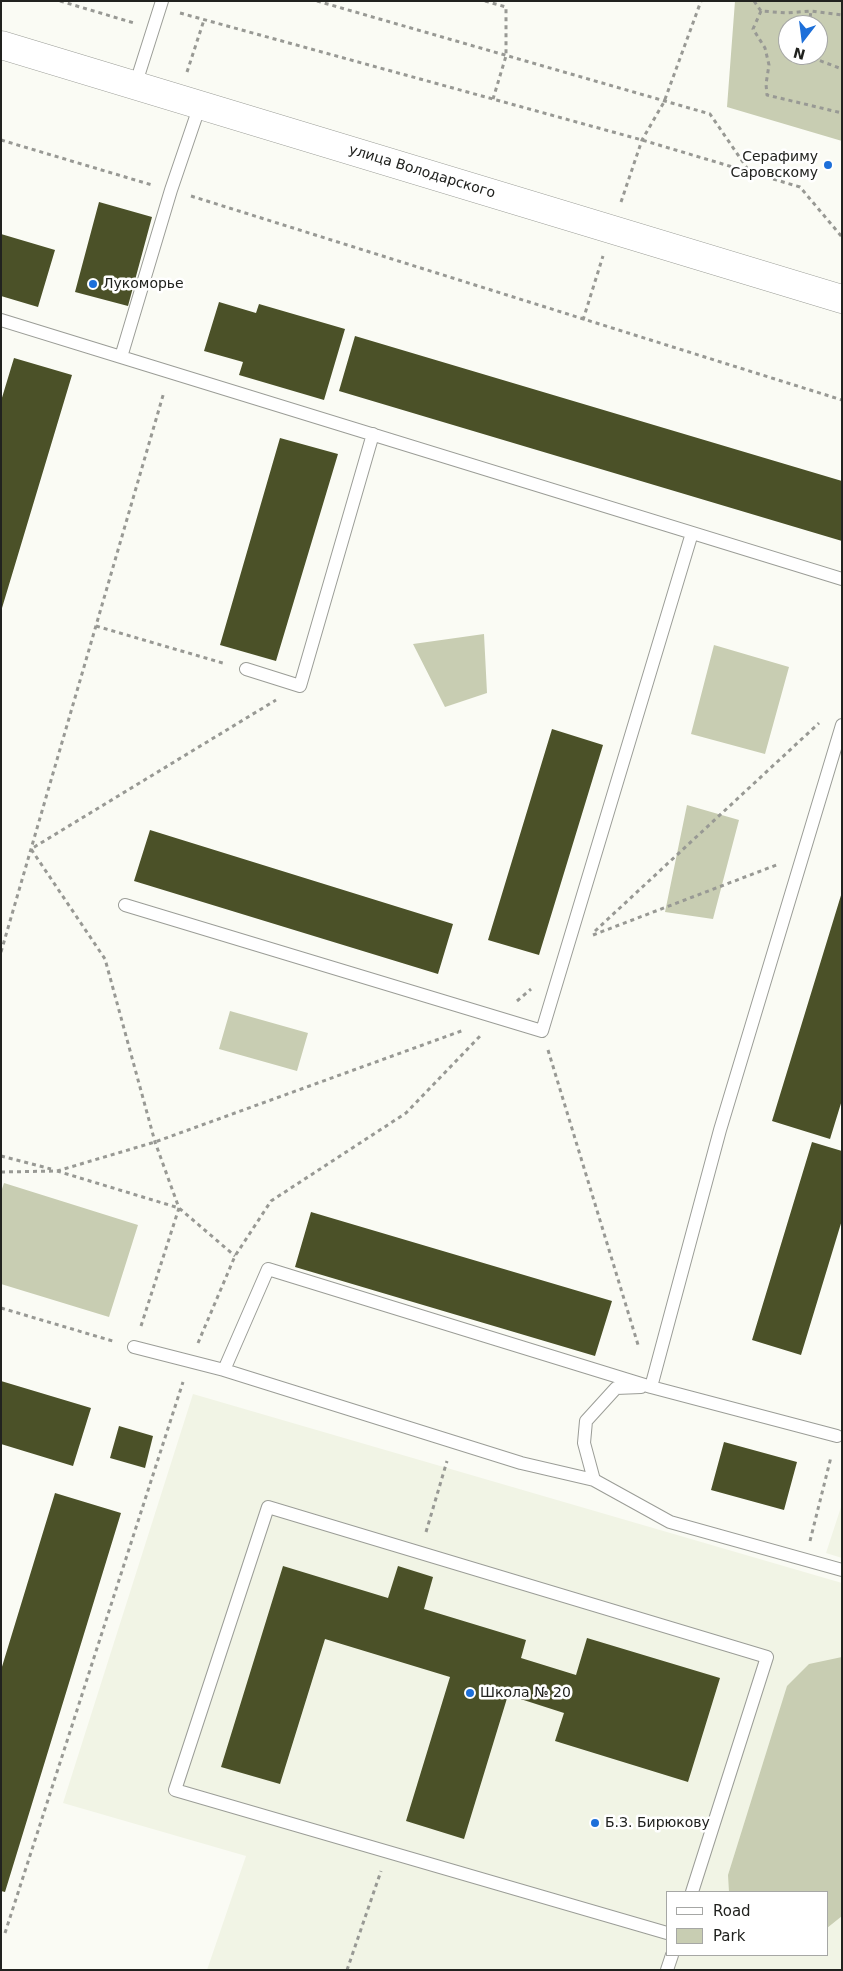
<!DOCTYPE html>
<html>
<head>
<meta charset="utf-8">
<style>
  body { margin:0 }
  #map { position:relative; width:843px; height:1971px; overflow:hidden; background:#fafbf4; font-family:"DejaVu Sans",sans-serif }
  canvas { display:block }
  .frame { position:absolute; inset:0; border:2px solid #21221f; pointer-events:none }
  .legend { position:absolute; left:666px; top:1891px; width:162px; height:65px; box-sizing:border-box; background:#fff; border:1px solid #a6a7a5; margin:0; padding:6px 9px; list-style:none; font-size:15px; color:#21221f }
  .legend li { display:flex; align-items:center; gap:10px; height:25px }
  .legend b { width:25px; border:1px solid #a6a7a5 }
  .north { position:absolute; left:778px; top:15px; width:50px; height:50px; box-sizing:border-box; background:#fff; border:1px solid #a6a7a5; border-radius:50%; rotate:195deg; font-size:14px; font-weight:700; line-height:20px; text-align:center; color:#21221f }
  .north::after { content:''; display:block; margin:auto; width:18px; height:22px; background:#1d6fd9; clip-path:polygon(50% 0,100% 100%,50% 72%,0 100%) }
</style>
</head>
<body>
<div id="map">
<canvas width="843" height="1971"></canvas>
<div class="frame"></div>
<ul class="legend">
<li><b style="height:6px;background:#fff"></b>Road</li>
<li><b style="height:14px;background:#c8cdb2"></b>Park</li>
</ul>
<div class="north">N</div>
</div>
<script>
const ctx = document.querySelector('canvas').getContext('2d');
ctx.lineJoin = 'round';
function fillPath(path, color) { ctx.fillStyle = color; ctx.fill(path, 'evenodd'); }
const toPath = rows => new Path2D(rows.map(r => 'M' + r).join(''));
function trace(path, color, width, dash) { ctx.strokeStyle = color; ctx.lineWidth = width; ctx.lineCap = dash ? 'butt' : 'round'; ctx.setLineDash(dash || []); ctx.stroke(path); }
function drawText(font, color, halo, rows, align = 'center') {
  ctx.font = font + ' "DejaVu Sans",sans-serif'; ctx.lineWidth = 5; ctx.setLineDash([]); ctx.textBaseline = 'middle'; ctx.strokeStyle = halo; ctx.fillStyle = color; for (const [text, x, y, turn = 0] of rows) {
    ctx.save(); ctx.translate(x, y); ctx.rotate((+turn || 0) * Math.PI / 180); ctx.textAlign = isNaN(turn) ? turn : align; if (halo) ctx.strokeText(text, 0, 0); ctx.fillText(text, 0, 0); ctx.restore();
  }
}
const built = toPath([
  [193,1394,842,1583,842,1970,207,1970,246,1856,63,1803],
  [667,1892,827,1892,827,1955,667,1955],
  [842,1504,842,1558,826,1553]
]);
const green = toPath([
  [735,1,842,1,842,141,727,107],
  [788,25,818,25,818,55,788,55],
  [484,634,487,693,445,707,413,644],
  [714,645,789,667,765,754,691,734],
  [687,805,739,820,713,919,665,912],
  [230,1011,308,1033,297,1071,219,1049],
  [4,1183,138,1225,109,1317,1,1284,1,1192],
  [842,1657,842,1916,827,1928,827,1892,729,1892,728,1875,787,1686,809,1664]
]);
const building = toPath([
  [99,202,152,217,128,306,75,292],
  [1,234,55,250,38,307,1,296],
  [219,302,256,313,259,304,345,329,324,400,239,375,243,362,204,351],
  [355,336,842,481,842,541,339,391],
  [14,358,72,375,2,608,1,401],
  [280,438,338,454,276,661,220,645],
  [552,729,603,745,539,955,488,940],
  [150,830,453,924,438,974,134,881],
  [842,892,842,1100,830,1139,772,1121],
  [812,1142,842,1151,842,1220,801,1355,752,1340],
  [311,1212,612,1301,595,1356,295,1267],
  [1,1381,91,1408,73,1466,1,1444],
  [119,1426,153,1436,145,1468,110,1458],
  [724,1442,797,1462,784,1510,711,1490],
  [55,1493,121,1513,5,1892,1,1891,1,1670],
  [283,1566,388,1598,398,1566,433,1577,424,1609,526,1640,521,1658,576,1675,587,1638,720,1678,688,1782,555,1741,564,1713,508,1695,464,1839,406,1821,450,1677,325,1639,280,1784,221,1767]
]);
const path = toPath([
  [60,1,134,23],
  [317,1,710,114,749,171],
  [485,1,506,7,506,56,493,99],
  [754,1,761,11,787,13,811,11,842,15],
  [761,11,753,29,765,48,769,65,766,84,767,95,842,113],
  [180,13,642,140,800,187,842,237],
  [809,25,811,11],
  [805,55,842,69],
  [187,72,204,20],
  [1,140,152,185],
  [191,196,842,400],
  [621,202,642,140,664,102,701,1],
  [583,320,603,256],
  [96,626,226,664],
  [595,931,819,723],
  [593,935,779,864],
  [1,952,164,392],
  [517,1001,531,989],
  [548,1050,639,1348],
  [1,1156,51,1169],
  [57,1171,179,1208,235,1256],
  [1,1172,57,1171,155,1142,464,1030],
  [1,1308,116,1342],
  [141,1326,179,1208,155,1142,105,959,31,849,276,700],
  [198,1343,235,1256,271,1201,406,1113,482,1034],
  [426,1532,447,1461],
  [810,1541,831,1457],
  [5,1933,183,1382],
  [347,1970,381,1871]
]);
const service = toPath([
  [135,86,162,1],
  [200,105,171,190,121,357,842,579],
  [1,320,121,357],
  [246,669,300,686,373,434],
  [125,905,542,1031,692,533],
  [134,1347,224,1370,521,1463,594,1480],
  [224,1370,268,1269,651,1387,837,1436],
  [641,1387,616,1388,586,1421,584,1443,594,1480,670,1522,842,1570],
  [651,1387,720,1130,842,725],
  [667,1933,175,1790,268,1507,767,1657,692,1892],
  [667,1970,672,1955]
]);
const tertiary = toPath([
  [1,45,842,299]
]);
const markers = [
  [828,165,5,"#1d6fd9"],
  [93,284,5,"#1d6fd9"],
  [470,1693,5,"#1d6fd9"],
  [595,1823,5,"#1d6fd9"]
];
const poiNames = [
  ["Серафиму",818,157,"right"],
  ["Саровскому",818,173,"right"],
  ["Лукоморье",103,284],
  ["Школа № 20",480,1693],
  ["Б.З. Бирюкову",605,1823]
];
const streetNames = [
  ["улица Володарского",422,172,17]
];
fillPath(built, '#f1f4e5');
fillPath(green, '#c8cdb2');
fillPath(building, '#4b5128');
trace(service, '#9b9d97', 14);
trace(tertiary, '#9b9d97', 29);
trace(path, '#989994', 3, [4, 4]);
trace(service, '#fff', 12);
trace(tertiary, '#fff', 28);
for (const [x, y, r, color] of markers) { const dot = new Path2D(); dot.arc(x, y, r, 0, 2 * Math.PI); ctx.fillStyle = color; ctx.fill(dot); trace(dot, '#fff', 2); }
drawText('14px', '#21221f', '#fff', poiNames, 'left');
drawText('14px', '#21221f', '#fff', streetNames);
</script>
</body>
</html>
